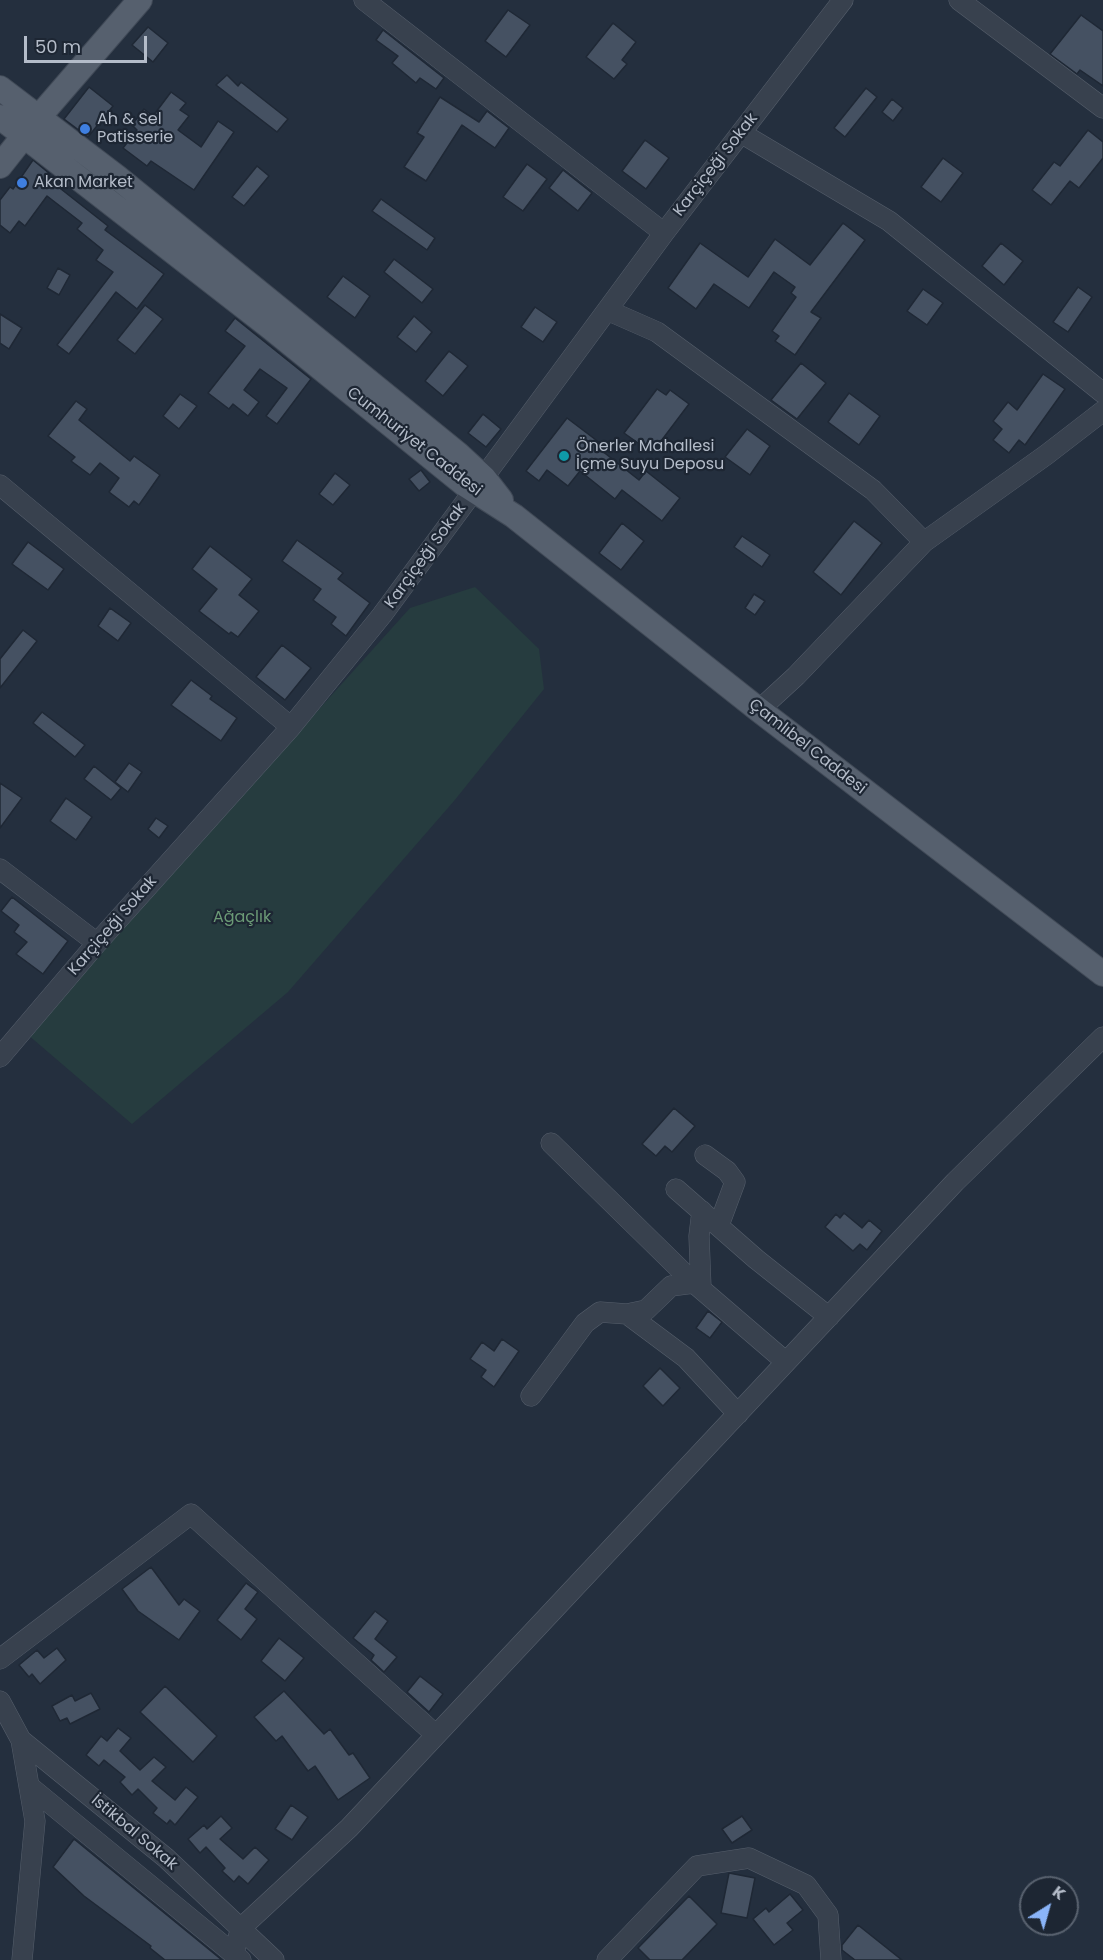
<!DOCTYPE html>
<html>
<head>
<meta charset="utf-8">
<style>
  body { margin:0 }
  #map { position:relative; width:1103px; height:1960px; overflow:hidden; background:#242f3e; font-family:Poppins,sans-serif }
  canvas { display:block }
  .north { position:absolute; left:1019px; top:1876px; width:60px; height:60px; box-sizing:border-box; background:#1d2633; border:2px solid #59626f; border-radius:50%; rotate:37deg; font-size:16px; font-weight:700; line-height:24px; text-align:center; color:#b4bcc9 }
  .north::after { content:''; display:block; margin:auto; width:21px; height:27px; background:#8ab4f8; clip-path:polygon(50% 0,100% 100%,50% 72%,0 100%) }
  .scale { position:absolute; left:24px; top:36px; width:123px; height:27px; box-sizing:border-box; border:3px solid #b4bcc9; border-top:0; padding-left:8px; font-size:18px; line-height:21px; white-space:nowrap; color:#b4bcc9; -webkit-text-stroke:4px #1d2633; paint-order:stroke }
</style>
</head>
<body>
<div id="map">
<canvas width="1103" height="1960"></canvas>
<div class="north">K</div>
<div class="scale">50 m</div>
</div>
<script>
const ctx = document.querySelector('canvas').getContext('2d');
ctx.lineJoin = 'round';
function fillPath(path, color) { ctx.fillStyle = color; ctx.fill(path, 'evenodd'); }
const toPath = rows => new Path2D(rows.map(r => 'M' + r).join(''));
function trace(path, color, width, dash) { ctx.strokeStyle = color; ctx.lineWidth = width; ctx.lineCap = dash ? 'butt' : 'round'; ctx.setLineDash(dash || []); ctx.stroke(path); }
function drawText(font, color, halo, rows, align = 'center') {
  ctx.font = font + ' Poppins,sans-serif'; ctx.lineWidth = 4.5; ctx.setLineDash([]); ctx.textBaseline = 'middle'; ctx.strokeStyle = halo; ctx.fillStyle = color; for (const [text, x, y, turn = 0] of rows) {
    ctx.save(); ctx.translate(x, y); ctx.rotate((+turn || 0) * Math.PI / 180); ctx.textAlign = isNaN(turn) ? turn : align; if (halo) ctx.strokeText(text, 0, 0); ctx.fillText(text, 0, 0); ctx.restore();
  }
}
const green = toPath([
  [475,587,539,649,544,689,454,801,288,992,132,1124,27,1034,410,608]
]);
const building = toPath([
  [508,10,530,25,506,57,485,41,508,10],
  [1081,15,1103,31,1103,86,1080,70,1077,74,1050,54,1081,15],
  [613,23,636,42,622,60,627,64,614,79,586,57,613,23],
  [148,27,168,43,153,62,132,45,148,27],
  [383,30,444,78,436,89,420,78,416,83,392,63,398,56,376,40,383,30],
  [227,75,238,86,241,82,288,119,277,132,216,85,227,75],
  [89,87,113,106,88,137,64,119,89,87],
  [866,88,877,97,845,137,834,128,866,88],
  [171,92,186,103,180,110,189,116,178,130,201,147,218,121,234,132,194,190,151,161,147,166,123,148,137,130,132,125,144,109,153,116,171,92],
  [440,97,479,122,487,111,509,128,495,148,462,125,426,181,404,167,424,137,417,133,440,97],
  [892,99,903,108,893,121,882,112,892,99],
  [1088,130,1103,142,1103,158,1079,188,1070,181,1051,205,1032,190,1054,162,1060,166,1088,130],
  [645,140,669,158,646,189,622,171,645,140],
  [943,158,963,173,941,202,921,187,943,158],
  [33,160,50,174,47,178,108,226,105,230,164,274,137,309,116,292,69,354,57,345,113,272,96,260,103,250,77,229,82,223,47,196,25,226,19,221,10,233,0,225,0,200,10,187,13,189,33,160],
  [527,164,547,179,523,211,503,197,527,164],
  [257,166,269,176,244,206,232,197,257,166],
  [563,170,592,193,578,211,549,188,563,170],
  [381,199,435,238,427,250,372,211,381,199],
  [843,223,865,240,811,312,821,318,795,355,775,341,779,336,772,331,796,297,791,293,795,287,774,272,749,308,714,284,696,309,668,288,700,243,748,277,775,239,810,265,843,223],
  [1001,243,1023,261,1004,285,982,266,1001,243],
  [394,259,433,289,422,303,384,272,394,259],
  [58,268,70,275,59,295,47,288,58,268],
  [343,276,370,296,355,318,327,297,343,276],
  [1078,287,1092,297,1068,332,1053,322,1078,287],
  [923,289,943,303,927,325,907,311,923,289],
  [145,305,163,319,135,354,117,340,145,305],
  [535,307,557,322,543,342,521,327,535,307],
  [0,314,22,328,9,349,0,343,0,314],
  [414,316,432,332,416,352,397,337,414,316],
  [235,318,311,379,277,424,266,416,287,388,260,369,244,390,259,402,248,416,233,404,229,409,208,393,245,346,225,331,235,318],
  [449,351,468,366,443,396,425,381,449,351],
  [801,363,826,383,797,419,771,400,801,363],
  [1043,374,1065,389,1025,445,1019,440,1009,453,993,440,1002,429,993,421,1008,402,1017,410,1043,374],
  [657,389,666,395,670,390,689,404,652,453,624,433,657,389],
  [849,393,880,416,859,445,828,422,849,393],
  [180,394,197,406,179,429,163,416,180,394],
  [76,401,87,409,79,420,130,461,134,456,160,475,139,505,134,501,129,507,109,492,119,478,100,463,90,475,71,461,75,457,48,436,76,401],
  [483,414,501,429,486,447,468,433,483,414],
  [567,418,600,443,597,447,639,480,646,471,680,498,662,521,622,490,615,499,580,471,568,486,547,470,539,481,526,471,567,418],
  [747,429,770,446,750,475,725,457,747,429],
  [421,470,430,482,419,491,409,479,421,470],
  [335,473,350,485,333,505,319,494,335,473],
  [854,521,882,543,841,595,813,572,854,521],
  [622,523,644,541,621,570,599,553,622,523],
  [742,536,770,555,762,567,734,547,742,536],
  [297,540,343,573,338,579,370,603,346,636,331,624,336,617,313,600,321,589,282,561,297,540],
  [28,542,64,569,48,590,12,564,28,542],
  [210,546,252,579,239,595,259,611,238,637,231,632,229,634,199,611,217,589,192,569,210,546],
  [754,594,765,601,755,615,745,608,754,594],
  [110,608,131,623,118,641,98,626,110,608],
  [23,630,37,641,0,688,0,659,23,630],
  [282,645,311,668,285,700,256,677,282,645],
  [191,680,212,696,210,699,237,718,221,741,171,705,191,680],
  [42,712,85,745,75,757,33,723,42,712],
  [129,763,142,772,128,792,115,782,129,763],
  [94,766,121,788,111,800,84,779,94,766],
  [0,783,22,798,0,828,0,783],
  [66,798,92,817,76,840,50,821,66,798],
  [156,818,168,826,159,838,148,829,156,818],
  [12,897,68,941,43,974,16,954,27,942,14,932,19,925,1,911,12,897],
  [674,1108,695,1126,672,1152,665,1146,656,1156,642,1144,674,1108],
  [844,1213,862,1228,869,1220,882,1231,867,1250,860,1244,853,1251,825,1227,836,1214,840,1218,844,1213],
  [708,1311,722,1322,710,1338,696,1328,708,1311],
  [502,1339,519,1351,494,1387,481,1377,486,1370,470,1359,482,1342,494,1351,502,1339],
  [660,1368,680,1388,663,1406,643,1386,660,1368],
  [151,1567,179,1605,184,1599,200,1611,179,1640,138,1611,122,1589,151,1567],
  [246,1583,258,1592,245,1609,257,1619,241,1640,217,1620,246,1583],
  [375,1611,388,1621,375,1639,397,1657,384,1672,371,1660,374,1655,353,1638,375,1611],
  [279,1638,304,1658,285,1681,261,1661,279,1638],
  [57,1648,66,1660,40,1684,32,1674,29,1677,19,1665,37,1650,44,1658,57,1648],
  [420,1676,443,1694,429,1712,407,1692,420,1676],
  [165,1686,217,1736,193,1762,140,1712,165,1686],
  [284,1691,324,1734,330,1729,349,1755,353,1753,370,1778,338,1800,315,1766,308,1771,282,1736,276,1741,254,1717,284,1691],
  [91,1693,100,1709,70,1724,67,1718,60,1721,52,1706,72,1695,75,1701,91,1693],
  [118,1728,131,1738,120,1751,140,1770,154,1757,166,1767,152,1781,175,1800,186,1787,198,1797,175,1825,170,1820,167,1824,153,1813,157,1808,138,1789,132,1795,120,1782,125,1777,104,1760,99,1766,86,1755,101,1736,107,1741,118,1728],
  [291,1805,308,1817,292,1840,275,1829,291,1805],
  [221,1816,232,1828,220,1839,243,1859,255,1847,269,1860,248,1884,239,1876,234,1882,222,1871,225,1868,206,1847,200,1853,188,1839,204,1825,207,1829,221,1816],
  [742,1816,752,1830,732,1843,722,1829,742,1816],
  [74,1839,222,1960,165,1960,150,1948,151,1946,84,1896,53,1867,74,1839],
  [729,1873,755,1878,747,1918,721,1913,729,1873],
  [790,1894,803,1910,787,1923,793,1930,774,1945,753,1919,766,1908,769,1912,790,1894],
  [689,1896,717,1924,682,1960,650,1960,638,1948,689,1896],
  [858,1925,902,1960,855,1960,842,1950,842,1945,858,1925]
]);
const minor = toPath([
  [364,0,664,233],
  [959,0,1103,108],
  [741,133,889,221,1103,393],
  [607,310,657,332,873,490,924,542],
  [0,485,291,727],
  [759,710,796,676,924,542,1046,455,1103,411],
  [0,869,97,943],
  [0,1057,97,943,291,727,382,615,664,233,843,0],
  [551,1143,694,1283,786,1362],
  [705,1155,727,1171,735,1182,719,1225],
  [676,1189,756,1259,829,1317],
  [701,1288,699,1236,702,1211],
  [627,1314,686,1358,738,1414],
  [531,1396,585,1323,600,1312,627,1314,646,1310,671,1286,694,1283],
  [0,1659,191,1514,436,1735],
  [0,1701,21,1740,166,1858,274,1960],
  [21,1740,35,1821,22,1960],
  [29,1786,241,1960],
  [234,1952,241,1928,349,1828,955,1182,1103,1037],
  [607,1960,697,1866,749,1858,806,1885,828,1915,831,1960]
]);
const major = toPath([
  [0,88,117,177,458,454,484,478,501,500],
  [0,117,270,327,464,484,514,516,759,710,1103,974],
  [0,166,38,118,140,0]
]);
const markers = [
  [85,129,6,"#3f7fe0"],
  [22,183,6,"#3f7fe0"],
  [564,456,6,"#0f9aa8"]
];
const poiNames = [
  ["Ah & Sel",97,120],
  ["Patisserie",97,138],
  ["Akan Market",34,183],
  ["Önerler Mahallesi",576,447],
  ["İçme Suyu Deposu",576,465]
];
const streetNames = [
  ["Karçiçeği Sokak",716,165,-52],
  ["Cumhuriyet Caddesi",414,442,38],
  ["Karçiçeği Sokak",426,556,-54],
  ["Çamlıbel Caddesi",807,747,38],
  ["Karçiçeği Sokak",113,926,-49],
  ["İstikbal Sokak",134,1833,40]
];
const parkNames = [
  ["Ağaçlık",242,918]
];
fillPath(green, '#263c3f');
fillPath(building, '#455162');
trace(building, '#1f2835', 1.5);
trace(minor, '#565f6c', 21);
trace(major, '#414a57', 26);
trace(minor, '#38414e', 20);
trace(major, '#56606e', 24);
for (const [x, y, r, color] of markers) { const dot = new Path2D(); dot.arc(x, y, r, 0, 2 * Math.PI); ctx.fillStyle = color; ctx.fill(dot); trace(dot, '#1d2633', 2); }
drawText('16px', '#b4bcc9', '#1d2633', poiNames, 'left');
drawText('16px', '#b4bcc9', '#1d2633', streetNames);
drawText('16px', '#6b9a76', '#1d2633', parkNames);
</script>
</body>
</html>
